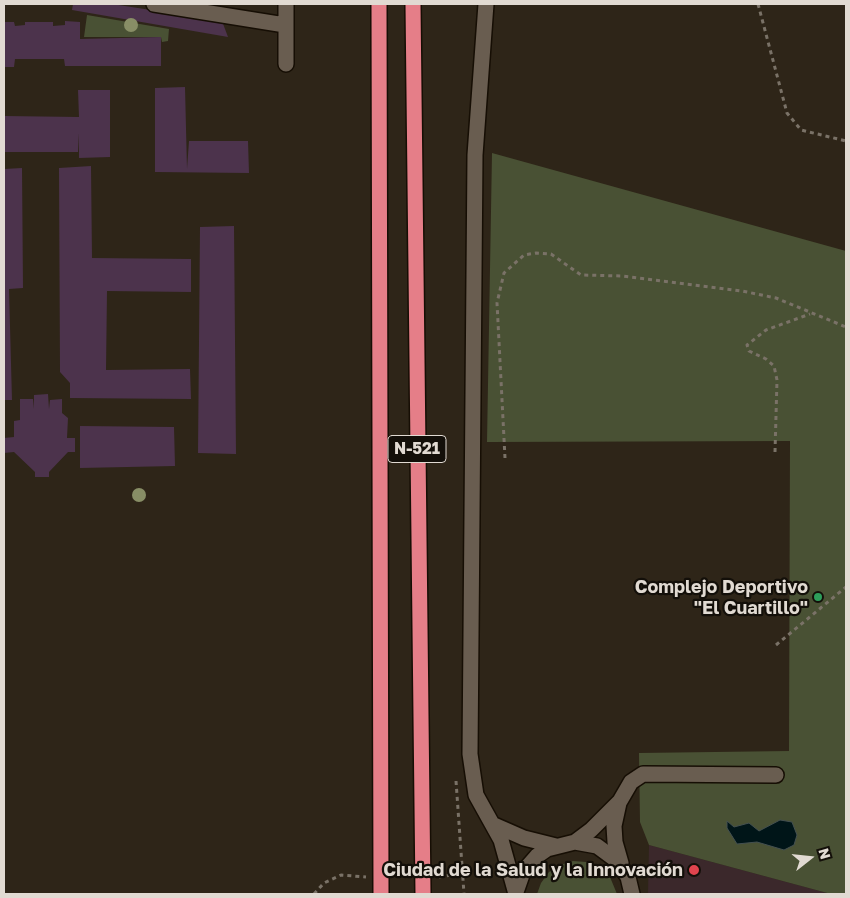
<!DOCTYPE html>
<html>
<head>
<meta charset="utf-8">
<style>
  body { margin:0 }
  #map { position:relative; width:850px; height:898px; overflow:hidden; background:#2e2518; font-family:"Golos Text",sans-serif }
  canvas { display:block }
  .frame { position:absolute; inset:0; border:5px solid #e1dad2; pointer-events:none }
  .north { position:absolute; left:785px; top:833px; width:50px; height:50px; -webkit-text-stroke:4px #130f09; paint-order:stroke; rotate:74deg; font-size:14px; font-weight:700; line-height:20px; text-align:center; color:#e1dad2 }
  .north::after { content:''; display:block; margin:auto; width:18px; height:22px; background:#e1dad2; clip-path:polygon(50% 0,100% 100%,50% 72%,0 100%) }
</style>
</head>
<body>
<div id="map">
<canvas width="850" height="898"></canvas>
<div class="frame"></div>
<div class="north">N</div>
</div>
<script>
const ctx = document.querySelector('canvas').getContext('2d');
ctx.lineJoin = 'round';
function fillPath(path, color) { ctx.fillStyle = color; ctx.fill(path, 'evenodd'); }
const toPath = rows => new Path2D(rows.map(r => 'M' + r).join(''));
function trace(path, color, width, dash) { ctx.strokeStyle = color; ctx.lineWidth = width; ctx.lineCap = dash ? 'butt' : 'round'; ctx.setLineDash(dash || []); ctx.stroke(path); }
function drawText(font, color, halo, rows, align = 'center') {
  ctx.font = font + ' "Golos Text",sans-serif'; ctx.lineWidth = 4.5; ctx.setLineDash([]); ctx.textBaseline = 'middle'; ctx.strokeStyle = halo; ctx.fillStyle = color; for (const [text, x, y, turn = 0] of rows) {
    ctx.save(); ctx.translate(x, y); ctx.rotate((+turn || 0) * Math.PI / 180); ctx.textAlign = isNaN(turn) ? turn : align; if (halo) ctx.strokeText(text, 0, 0); ctx.fillText(text, 0, 0); ctx.restore();
  }
}
const medical = toPath([
  [649,845,831,894,648,894]
]);
const green = toPath([
  [87,15,169,29,168,41,162,42,161,37,84,37],
  [492,153,846,251,846,894,831,894,649,845,640,822,639,753,789,751,790,441,487,442],
  [573,861,586,862,599,868,610,877,617,894,537,894,541,883,549,872,560,865]
]);
const water = toPath([
  [780,820,792,822,797,835,794,845,784,850,757,842,737,844,727,828,727,821,734,827,749,823,759,831,780,820]
]);
const building = toPath([
  [73,4,112,4,222,21,228,37,72,10],
  [65,21,80,22,80,39,161,37,161,66,65,66,64,59,15,59,14,67,4,67,4,22,14,22,15,26,25,25,25,22,53,22,53,26,65,25],
  [185,87,187,169,189,141,248,141,249,173,155,172,155,88],
  [78,90,110,90,110,157,79,158,79,133,78,152,4,152,4,116,79,117],
  [91,166,92,258,191,259,191,292,107,291,106,370,190,369,191,399,70,398,70,383,60,372,59,168],
  [22,168,23,288,9,289,12,400,4,400,4,169],
  [234,226,236,454,198,453,200,227],
  [48,394,49,409,50,400,62,399,62,413,68,418,67,438,75,438,75,452,68,452,49,472,49,477,35,477,35,472,14,452,4,453,4,438,14,437,14,421,20,420,20,399,33,399,34,409,34,395],
  [80,426,174,427,175,466,80,468]
]);
const path = toPath([
  [758,4,787,113,801,130,846,141],
  [775,452,777,380,774,366,766,359,749,351,747,345,766,330,810,314],
  [505,458,497,303,504,273,524,255,536,253,551,254,581,275,622,276,742,291,776,298,846,327],
  [776,645,846,587],
  [456,781,464,894],
  [439,877,463,873],
  [314,894,324,883,341,875,366,877]
]);
const minor = toPath([
  [154,4,285,25],
  [286,4,286,64],
  [486,4,475,155,470,754,476,795,501,840,516,894],
  [619,803,614,826,615,842,621,863],
  [492,824,524,838,556,846],
  [575,842,591,830,620,801,631,782,643,774,776,775],
  [516,892,523,872,537,856,547,849,575,842,597,846,616,860,628,877,632,894]
]);
const highway = toPath([
  [379,4,381,894],
  [413,4,423,894]
]);
const trees = [
  [131,25],
  [139,495]
];
const markers = [
  [818,597,5,"#2e9e5b"],
  [694,870,6,"#e0444e"]
];
const shields = [
  [417,449,58]
];
const shieldNames = [
  ["N-521",417,449]
];
const poiNames = [
  ["Complejo Deportivo",808,587],
  ["\"El Cuartillo\"",808,608],
  ["Ciudad de la Salud y la Innovación",683,870]
];
fillPath(medical, '#3b282b');
fillPath(green, '#495134');
fillPath(water, '#001518');
trace(water, '#445050', 1);
fillPath(building, '#4c334c');
trace(minor, '#160e04', 18);
trace(highway, '#160e04', 18);
trace(path, '#7a7267', 3, [4, 4]);
trace(minor, '#695d50', 15);
trace(highway, '#e57e88', 15);
ctx.fillStyle = '#888e66';
for (const [x, y] of trees) { ctx.beginPath(); ctx.arc(x, y, 7, 0, 2 * Math.PI); ctx.fill(); }
for (const [x, y, r, color] of markers) { const dot = new Path2D(); dot.arc(x, y, r, 0, 2 * Math.PI); ctx.fillStyle = color; ctx.fill(dot); trace(dot, '#130f09', 2); }
for (const [x, y, w] of shields) { const box = new Path2D(); box.roundRect(x - w / 2, y - 13.5, w, 27, 4); ctx.fillStyle = '#130f09'; ctx.fill(box); trace(box, '#e1dad2', 1); }
drawText('bold 16px', '#e1dad2', null, shieldNames);
drawText('bold 18px', '#e1dad2', '#130f09', poiNames, 'right');
</script>
</body>
</html>
